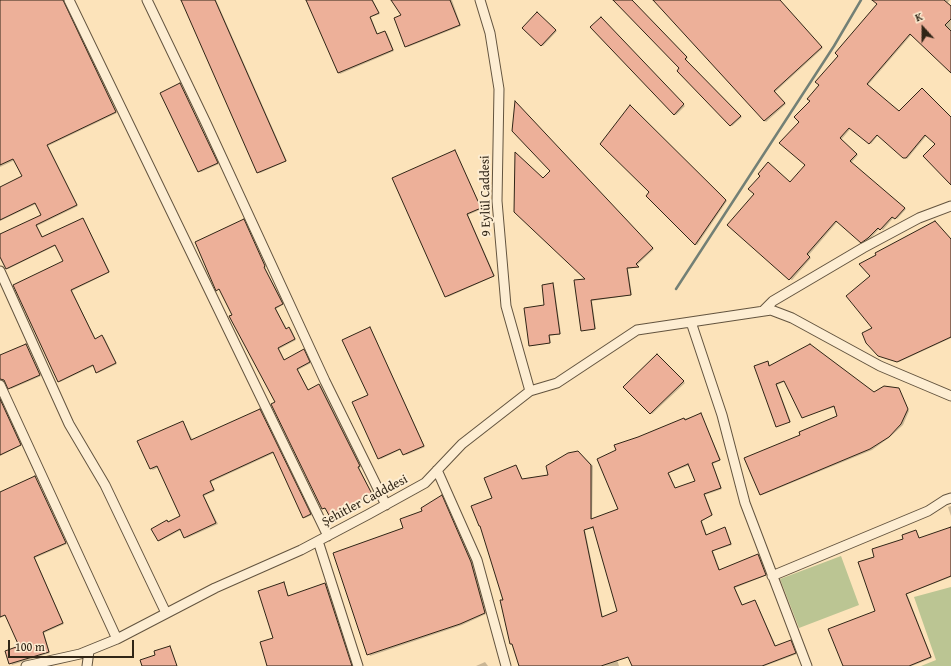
<!DOCTYPE html>
<html>
<head>
<meta charset="utf-8">
<style>
  body { margin:0 }
  #map { position:relative; width:951px; height:666px; overflow:hidden; background:#fce3ba; font-family:"Gentium Book Plus",serif }
  canvas { display:block }
  .north { position:absolute; left:903px; top:8px; width:40px; height:40px; -webkit-text-stroke:3px #fdedd2; paint-order:stroke; rotate:339deg; font-size:11px; font-weight:700; line-height:16px; text-align:center; color:#302516 }
  .north::after { content:''; display:block; margin:auto; width:14px; height:18px; background:#302516; clip-path:polygon(50% 0,100% 100%,50% 72%,0 100%) }
  .scale { position:absolute; left:8px; top:640px; width:126px; height:18px; box-sizing:border-box; border:2px solid #302516; border-top:0; padding-left:5px; font-size:12px; line-height:14px; white-space:nowrap; color:#302516; -webkit-text-stroke:3px #fdedd2; paint-order:stroke }
</style>
</head>
<body>
<div id="map">
<canvas width="951" height="666"></canvas>
<div class="north">K</div>
<div class="scale">100 m</div>
</div>
<script>
const ctx = document.querySelector('canvas').getContext('2d');
ctx.lineJoin = 'round';
function fillPath(path, color) { ctx.fillStyle = color; ctx.fill(path, 'evenodd'); }
const toPath = rows => new Path2D(rows.map(r => 'M' + r).join(''));
function trace(path, color, width, dash) { ctx.strokeStyle = color; ctx.lineWidth = width; ctx.lineCap = dash ? 'butt' : 'round'; ctx.setLineDash(dash || []); ctx.stroke(path); }
function drawText(font, color, halo, rows, align = 'center') {
  ctx.font = font + ' "Gentium Book Plus",serif'; ctx.lineWidth = 4; ctx.setLineDash([]); ctx.textBaseline = 'middle'; ctx.strokeStyle = halo; ctx.fillStyle = color; for (const [text, x, y, turn = 0] of rows) {
    ctx.save(); ctx.translate(x, y); ctx.rotate((+turn || 0) * Math.PI / 180); ctx.textAlign = isNaN(turn) ? turn : align; if (halo) ctx.strokeText(text, 0, 0); ctx.fillText(text, 0, 0); ctx.restore();
  }
}
const green = toPath([
  [841,556,859,605,799,628,780,579],
  [951,587,951,666,921,666,936,660,914,597]
]);
const shadow = toPath([
  [0,0,66,0,65,4,117,113,48,146,78,206,37,226,43,238,83,219,84,220,110,272,72,291,96,340,104,337,117,364,98,373,94,366,60,382,59,381,64,261,57,245,8,269,0,255,0,236,42,215,36,204,0,221,0,188,23,177,15,160,0,167],
  [182,0,216,0,287,161,260,173,258,172],
  [307,0,373,0,380,14,371,17,378,35,387,33,394,51,340,74,339,73],
  [392,0,452,0,461,26,408,47,406,46,402,15],
  [614,0,631,0,688,58,686,60,742,117,732,126,731,125,681,68],
  [654,0,779,0,823,48,775,92,786,104,766,122],
  [873,0,950,0,947,3,951,7,951,72,912,34,868,85,899,112,951,118,951,183,936,144,927,135,907,159,878,135,871,144,851,128,841,140,858,155,851,163,906,209,897,219,894,217,883,230,880,228,870,239,863,243,838,221,808,256,811,258,792,280,790,279,790,183,806,165,801,122,820,85,878,4],
  [538,14,557,31,543,46,541,45],
  [602,19,685,106,676,115,674,114],
  [180,85,219,164,201,172,199,171],
  [516,103,654,249,637,265,639,267,628,269,632,295,592,301,596,329,581,330,588,279,544,179,552,171],
  [631,107,727,201,697,245,647,196,650,192],
  [455,151,482,209,468,215,495,276,448,297,446,296],
  [244,220,266,267,265,268,284,304,276,309,287,329,291,329,296,340,279,349,285,361,304,351,305,351,311,363,298,370,309,391,319,386,321,386,361,467,359,468,373,495,332,517,326,509,323,509,276,402,220,290,217,290],
  [935,222,951,240,951,338,899,362,881,356,874,328],
  [553,284,554,285,561,334,550,336,551,343,531,346,530,345],
  [371,329,425,447,406,455,402,449,381,459,379,458,369,395],
  [26,345,41,376,11,389,4,380,0,380,0,356],
  [658,356,685,383,652,414,624,387],
  [768,362,770,366,874,393,899,389,909,411,903,425,890,437,872,450,762,495,760,494,802,435,839,417,835,407,802,417,786,381,777,385,791,422,777,426],
  [0,398,22,445,0,456],
  [260,410,312,515,305,518,303,517,274,453,211,482,215,491,204,496,218,524,187,538,181,530,160,541,158,540,167,521,169,522,182,517,159,467,153,470,151,469,183,422,193,440],
  [701,414,721,460,713,464,722,489,705,495,713,515,702,521,707,535,726,529,732,545,713,551,720,570,758,555,760,556,767,575,735,588,743,606,756,602,776,646,791,641,797,654,765,666,633,666,618,627,608,630,619,666,520,666,513,645,511,644,504,600,482,527,479,526,493,499,516,466,523,480,549,476,578,452,580,453,593,466,592,520,620,510,618,451,638,438,684,419],
  [690,465,697,481,676,489,669,473],
  [594,528,618,612,603,618,585,530],
  [35,477,67,544,35,558,64,624,44,633,50,653,12,665,6,651,21,647,7,615,0,618,0,491,1,493],
  [442,496,473,564,486,614,462,625,370,656,334,553,404,528],
  [951,506,951,516,948,507],
  [951,528,951,577,907,594,932,658,912,666,844,666,876,612,876,557,916,531,920,539],
  [284,583,289,596,327,585,353,666,268,666],
  [170,647,177,666,143,666,156,655],
  [485,662,488,666,476,666]
]);
const stream = toPath([
  [676,289,834,46,861,0]
]);
const building = toPath([
  [0,0,63,0,116,112,47,145,77,205,36,225,42,237,83,218,109,272,71,290,95,339,102,335,116,363,96,373,93,365,58,382,13,285,63,261,55,245,6,269,0,257,0,234,41,215,35,203,0,220,0,187,22,176,13,159,0,165,0,0],
  [181,0,215,0,286,161,257,173,181,0],
  [306,0,372,0,379,13,370,17,377,34,385,31,393,50,338,73,306,0],
  [391,0,450,0,460,25,405,47,394,18,401,15,391,0],
  [613,0,632,0,687,57,685,59,741,116,730,126,677,71,679,68,613,0],
  [653,0,780,0,822,47,774,91,785,103,764,121,653,0],
  [872,0,944,0,951,6,951,19,945,25,951,31,951,73,910,34,867,84,899,111,922,88,951,117,951,185,923,156,935,144,925,135,906,158,903,158,877,135,869,144,849,128,840,138,857,154,850,161,905,208,895,219,892,217,880,230,878,228,868,238,861,243,836,221,807,254,810,257,789,280,727,225,754,194,748,189,760,176,758,174,768,162,790,182,805,165,779,143,799,122,794,117,810,101,807,99,819,85,815,82,838,56,835,53,877,4,872,0],
  [537,12,556,30,541,46,522,28,537,12],
  [601,17,684,104,674,115,590,27,601,17],
  [180,83,218,163,198,172,160,93,180,83],
  [515,101,653,248,636,264,639,267,627,268,631,295,591,300,595,329,581,331,574,280,585,279,514,212,515,152,543,178,550,171,512,131,515,101],
  [630,105,726,200,695,245,646,196,649,192,600,144,630,105],
  [455,150,481,208,467,214,494,276,445,297,392,178,455,150],
  [244,219,265,266,264,267,283,304,275,308,286,329,289,327,295,339,278,348,284,360,304,349,310,362,297,369,308,390,319,384,360,466,358,467,372,494,330,517,325,508,322,509,271,404,275,402,229,316,232,315,219,289,216,291,195,242,244,219],
  [935,221,951,239,951,337,897,362,878,356,866,343,862,333,872,328,846,296,870,276,859,264,876,255,875,253,935,221],
  [553,283,560,334,549,335,550,343,529,346,524,308,544,305,542,285,553,283],
  [370,327,424,446,403,455,400,449,378,459,352,402,368,395,342,340,370,327],
  [26,344,40,375,8,389,4,380,0,379,0,355,26,344],
  [810,344,874,392,884,386,899,388,908,409,901,424,889,437,870,449,760,495,744,458,800,435,799,432,837,416,834,406,802,418,784,381,776,384,790,422,776,427,754,366,768,361,769,366,810,344],
  [657,354,684,381,650,414,623,387,657,354],
  [0,399,21,445,0,455,0,399],
  [260,409,311,514,303,518,273,452,210,481,214,490,203,495,216,523,184,538,180,529,158,541,151,529,167,520,168,522,180,516,157,466,150,469,137,441,183,421,191,440,260,409],
  [701,413,720,460,712,463,721,488,704,494,712,515,701,521,706,535,725,527,731,544,712,551,719,570,758,554,766,575,734,587,742,605,755,600,775,646,791,640,796,653,762,666,632,666,628,657,601,666,519,666,512,644,510,644,500,600,503,600,480,526,479,526,471,506,492,498,484,478,516,465,522,479,548,475,546,466,568,453,578,451,591,465,591,519,618,509,597,459,616,450,614,445,638,437,684,418,685,420,701,413],
  [688,464,695,481,675,488,668,473,688,464],
  [593,527,617,611,602,617,584,530,593,527],
  [35,476,66,543,34,557,63,623,43,632,49,652,9,664,5,651,19,646,5,615,0,617,0,492,35,476],
  [442,495,471,562,485,613,460,624,367,655,333,553,403,528,400,519,422,511,421,508,442,495],
  [951,527,951,576,906,594,931,657,909,666,843,666,828,629,875,611,858,562,874,557,872,549,903,539,902,535,916,530,919,538,951,527],
  [284,582,288,596,325,583,352,666,267,666,260,642,273,638,258,591,284,582],
  [170,646,177,666,142,666,140,660,155,655,154,651,170,646]
]);
const street = toPath([
  [69,0,328,536],
  [147,0,206,123,325,381,386,505],
  [480,0,490,33,499,89,497,201,506,306,530,391],
  [0,271,69,424,105,485,166,613],
  [763,311,773,301,863,248,919,218,951,206],
  [691,322,722,415,745,503,807,666],
  [0,385,117,639],
  [437,470,477,560,506,666],
  [318,541,358,666],
  [772,576,928,511,945,500,951,498],
  [26,666,80,654,117,639,215,588,301,550,369,514,425,483,462,444,530,391,557,383,637,330,771,310,792,318,880,366,951,396],
  [87,666,89,651]
]);
const streetNames = [
  ["9 Eylül Caddesi",486,196,-91],
  ["Şehitler Cadddesi",365,501,-28]
];
fillPath(green, '#bbc593');
fillPath(shadow, '#0003');
trace(stream, '#738076', 2.5);
fillPath(building, '#edb099');
trace(building, '#302516', 1);
trace(street, '#63543f', 11);
trace(street, '#fdedd2', 9);
drawText('13px', '#302516', '#fdedd2', streetNames);
</script>
</body>
</html>
